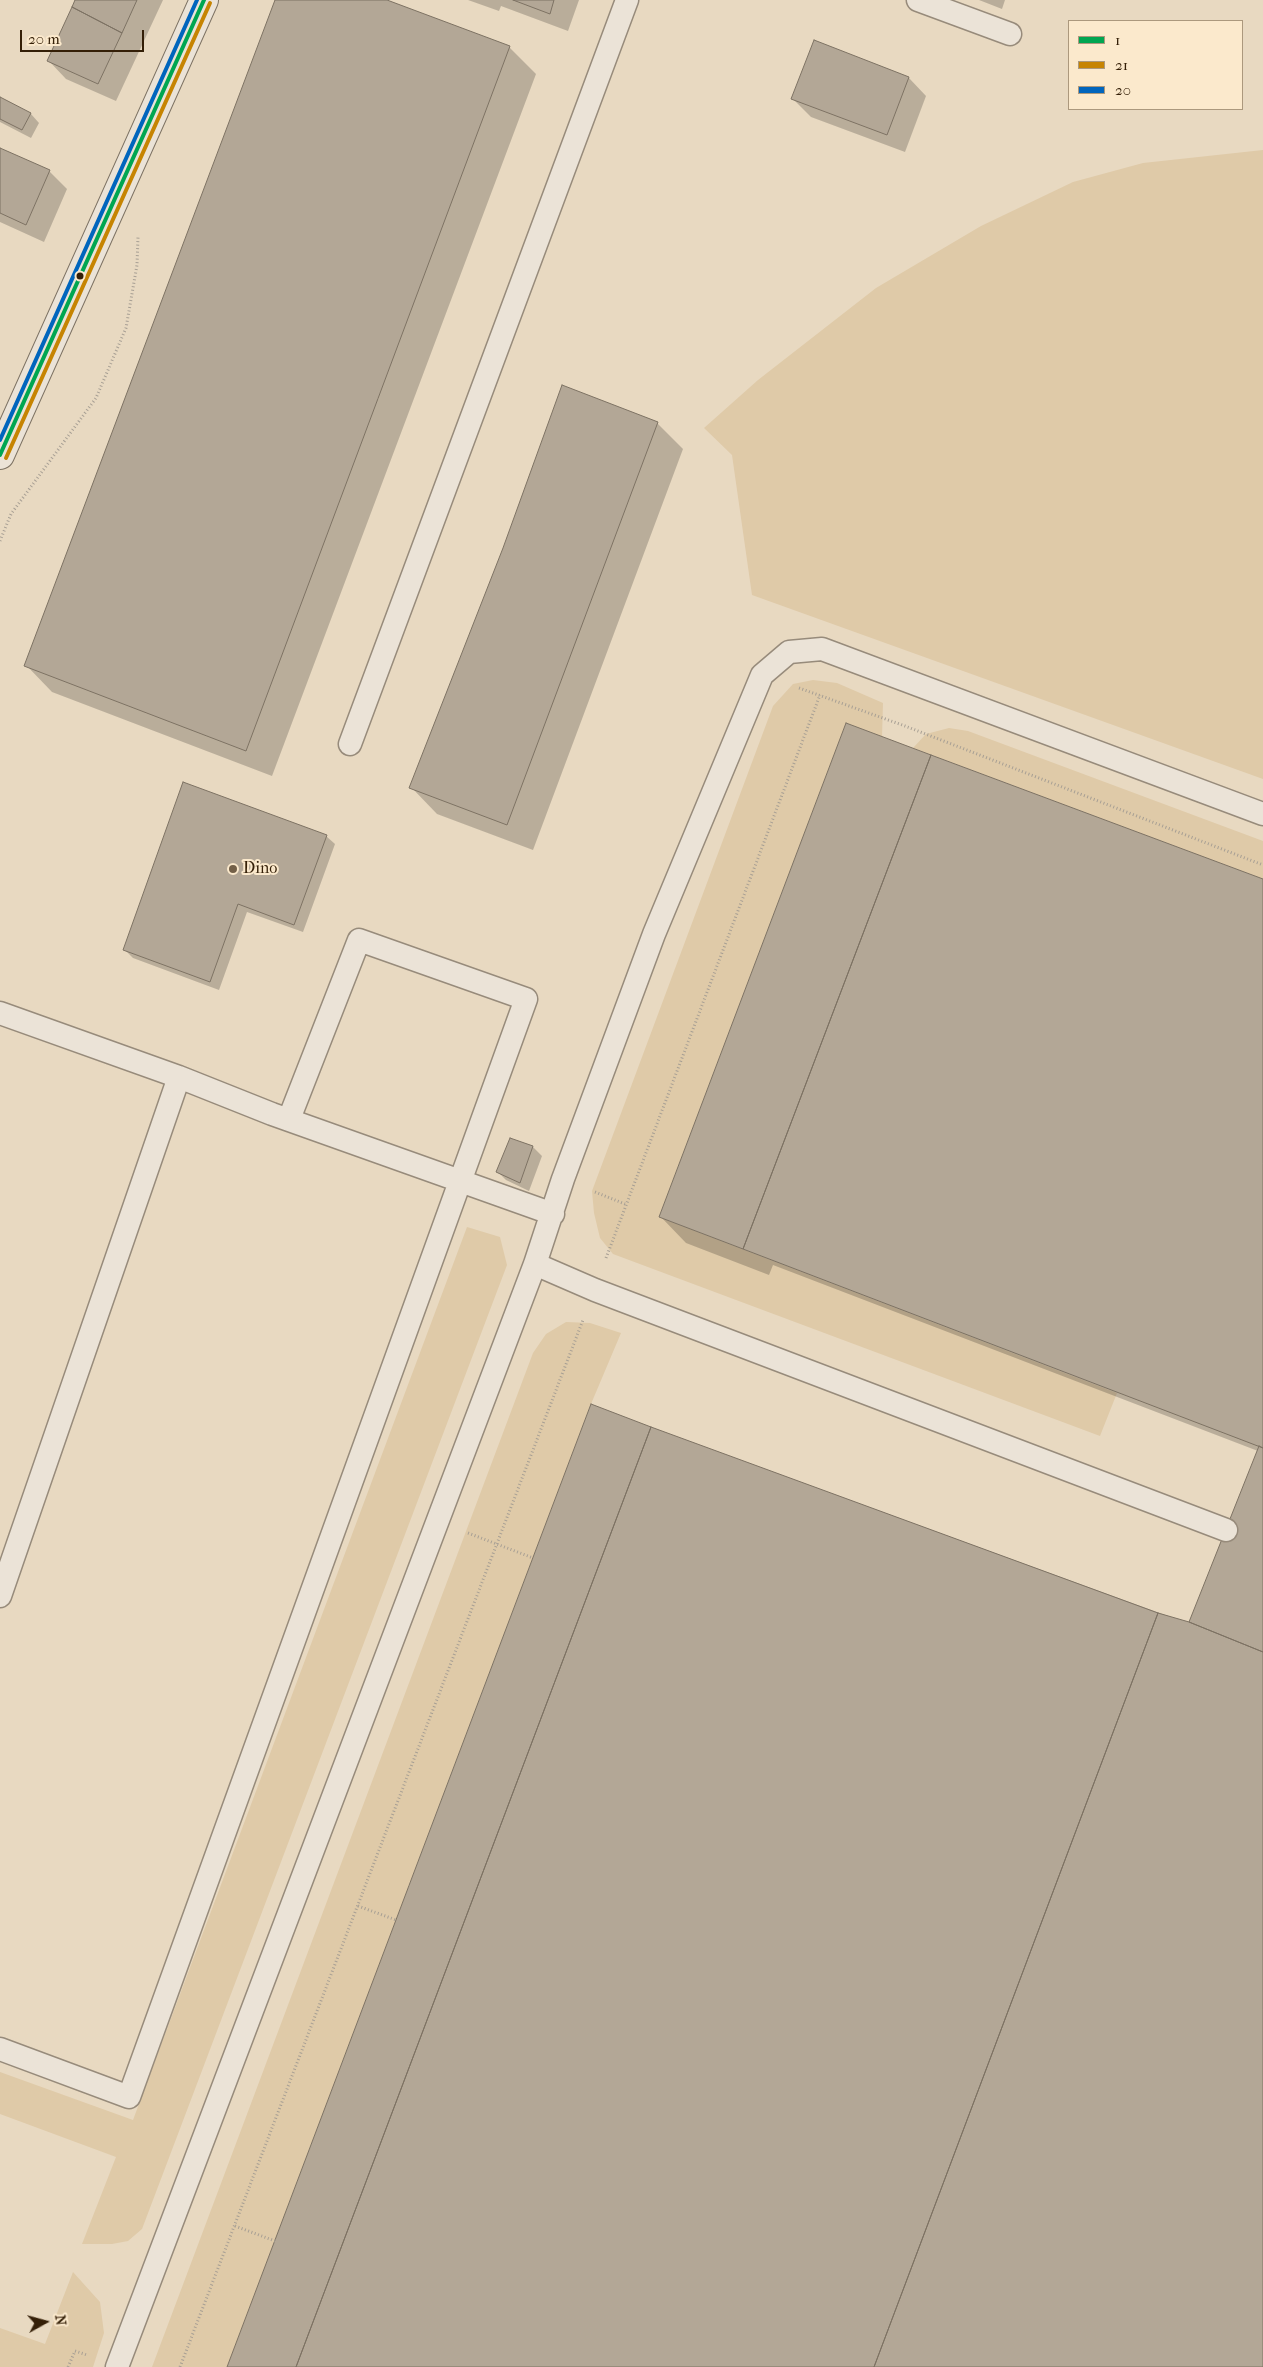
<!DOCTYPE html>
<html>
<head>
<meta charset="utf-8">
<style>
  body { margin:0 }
  #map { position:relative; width:1263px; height:2367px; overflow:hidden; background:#e8d9c1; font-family:"IM FELL French Canon",serif }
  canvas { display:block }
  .legend { position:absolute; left:1068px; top:20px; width:175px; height:90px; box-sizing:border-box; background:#fbe9cc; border:1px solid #ab987d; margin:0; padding:6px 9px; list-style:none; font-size:15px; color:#341f07 }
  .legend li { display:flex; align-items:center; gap:10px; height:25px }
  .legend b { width:25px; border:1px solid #ab987d }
  .north { position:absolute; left:20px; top:2297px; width:50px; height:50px; -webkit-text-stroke:4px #fbe9cc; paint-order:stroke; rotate:83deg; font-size:14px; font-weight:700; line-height:20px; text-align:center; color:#341f07 }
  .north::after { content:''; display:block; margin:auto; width:18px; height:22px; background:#341f07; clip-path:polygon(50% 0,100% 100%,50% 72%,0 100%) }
  .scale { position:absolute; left:20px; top:30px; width:124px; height:22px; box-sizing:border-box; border:2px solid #341f07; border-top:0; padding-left:6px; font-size:15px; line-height:18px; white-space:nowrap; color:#341f07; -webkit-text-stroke:4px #fbe9cc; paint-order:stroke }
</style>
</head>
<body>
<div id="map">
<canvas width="1263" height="2367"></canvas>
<ul class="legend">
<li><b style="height:6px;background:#00a651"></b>1</li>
<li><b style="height:6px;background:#c68402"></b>21</li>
<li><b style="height:6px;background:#0065bd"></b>20</li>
</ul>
<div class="north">N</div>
<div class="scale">20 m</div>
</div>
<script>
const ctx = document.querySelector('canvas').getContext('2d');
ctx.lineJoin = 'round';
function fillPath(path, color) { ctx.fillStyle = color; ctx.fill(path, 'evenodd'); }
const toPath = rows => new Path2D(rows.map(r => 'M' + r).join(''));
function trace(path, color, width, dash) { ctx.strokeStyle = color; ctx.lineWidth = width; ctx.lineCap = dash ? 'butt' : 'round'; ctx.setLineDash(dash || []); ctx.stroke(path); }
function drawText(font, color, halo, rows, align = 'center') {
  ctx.font = font + ' "IM FELL French Canon",serif'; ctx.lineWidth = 4; ctx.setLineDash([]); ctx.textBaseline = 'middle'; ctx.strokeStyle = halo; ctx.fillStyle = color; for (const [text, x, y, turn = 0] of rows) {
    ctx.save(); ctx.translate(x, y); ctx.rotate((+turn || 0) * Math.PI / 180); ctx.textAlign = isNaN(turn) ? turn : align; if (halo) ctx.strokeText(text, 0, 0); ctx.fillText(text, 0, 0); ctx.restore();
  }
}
const green = toPath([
  [1263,150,1263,779,752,595,732,455,704,428,758,380,876,288,981,226,1073,182,1143,163],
  [813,680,837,683,883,703,882,737,846,723,659,1217,1117,1393,1100,1436,613,1254,600,1238,594,1213,592,1191,773,706,793,684],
  [949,728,968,731,1263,841,1263,879,913,748,926,734],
  [467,1227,500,1237,507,1265,142,2229,128,2241,112,2244,82,2244,116,2157,0,2114,0,2072,133,2120],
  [566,1322,590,1323,621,1333,591,1404,227,2367,152,2367,533,1353,546,1334],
  [73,2272,100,2302,104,2333,93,2367,0,2367,0,2328,45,2344]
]);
const shadow = toPath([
  [76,0,163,0,116,101,66,79,49,61],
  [276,0,383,0,509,47,536,74,272,776,52,692,26,665],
  [468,0,579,0,568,31,501,6,499,11],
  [979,0,1005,0,1002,9],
  [815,42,909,78,926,96,905,152,811,117,793,99],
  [0,99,31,114,39,123,31,138,0,122],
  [0,149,49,171,67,189,44,242,0,222],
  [657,423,683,449,533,850,437,814,411,787],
  [326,836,335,844,303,932,247,912,219,990,133,958,124,949],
  [1263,880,1263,2367,228,2367,651,1428,1190,1624,1258,1451,773,1265,769,1275,686,1243,660,1216],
  [510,1139,533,1147,542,1156,529,1191,506,1180,497,1171]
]);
const building = toPath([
  [75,0,137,0,122,33,72,7,75,0],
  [275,0,387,0,510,46,246,751,24,666,275,0],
  [513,0,554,0,550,14,513,0],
  [72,7,122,33,98,84,47,61,72,7],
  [814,40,909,77,887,135,791,99,814,40],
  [0,97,31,113,22,130,0,119,0,97],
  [0,148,50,170,26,225,0,213,0,148],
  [562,385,658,422,507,825,409,788,503,548,562,385],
  [846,723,931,755,743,1249,659,1217,846,723],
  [931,755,1263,879,1263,1448,743,1249,931,755],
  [183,782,327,835,294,925,238,904,210,982,123,950,183,782],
  [510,1138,533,1146,520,1183,496,1172,510,1138],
  [591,1404,651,1427,296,2367,227,2367,591,1404],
  [651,1427,1158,1613,874,2367,296,2367,651,1427],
  [1259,1446,1263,1448,1263,1652,1189,1622,1259,1446],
  [1158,1613,1189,1622,1263,1652,1263,2367,874,2367,1158,1613]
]);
const path = toPath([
  [0,541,11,514,96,398,126,328,137,265,138,237],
  [799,688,905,726,1263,865],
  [595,1192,625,1204],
  [606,1258,820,695],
  [468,1533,533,1558],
  [358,1906,396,1920],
  [235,2226,275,2241],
  [68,2367,75,2351,87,2355],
  [180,2367,583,1320]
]);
const lane = toPath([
  [918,0,1010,34],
  [350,744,627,0],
  [0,1013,179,1077,272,1114,553,1214],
  [535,1264,595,1290,1226,1530],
  [0,1596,179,1077],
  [0,2049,129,2097,526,999,359,940,289,1119],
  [117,2367,535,1264,563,1179,654,934,762,675,789,652,822,649,1263,814]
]);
const secondary = toPath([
  [0,455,204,0]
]);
const bus1 = toPath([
  [0,455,204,0]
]);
const bus2 = toPath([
  [6,458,210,3]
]);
const bus3 = toPath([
  [0,440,197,0]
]);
const markers = [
  [80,276,4.5,"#341f07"],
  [233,869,5,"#736048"]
];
const poiNames = [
  ["Dino",243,869]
];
fillPath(green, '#dfcaa8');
fillPath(shadow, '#0003');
fillPath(building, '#b3a796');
trace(building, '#7d7263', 1);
trace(lane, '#978b7b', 25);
trace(secondary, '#7d7263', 30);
trace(path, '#a79f94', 3, [1, 2.5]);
trace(lane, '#ebe3d7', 22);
trace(secondary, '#ebe3d7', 28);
trace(bus1, '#00a651', 4);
trace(bus2, '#c68402', 4);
trace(bus3, '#0065bd', 4);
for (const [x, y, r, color] of markers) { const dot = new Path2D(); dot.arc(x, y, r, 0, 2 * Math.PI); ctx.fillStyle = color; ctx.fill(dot); trace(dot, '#fbe9cc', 2); }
drawText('16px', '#341f07', '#fbe9cc', poiNames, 'left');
</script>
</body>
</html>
